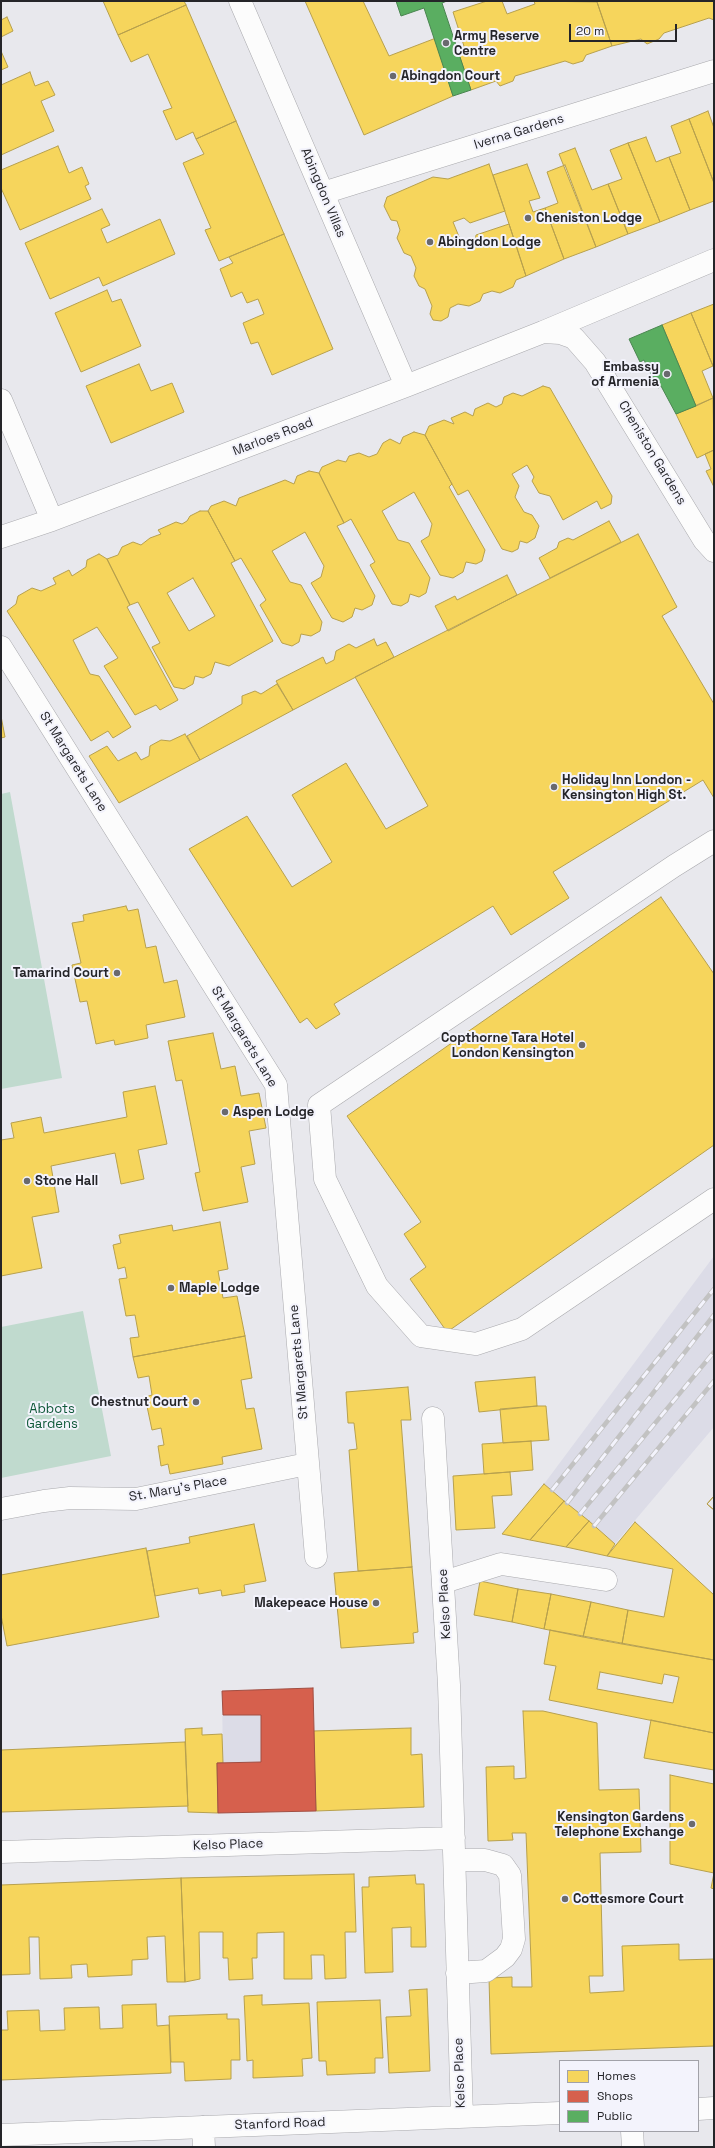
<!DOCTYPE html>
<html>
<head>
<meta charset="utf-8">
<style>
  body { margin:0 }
  #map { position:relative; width:715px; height:2148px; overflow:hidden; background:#e8e8ed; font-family:"Space Grotesk",sans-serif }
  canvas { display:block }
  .frame { position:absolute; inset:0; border:2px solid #252529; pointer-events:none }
  .legend { position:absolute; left:559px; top:2060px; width:140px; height:72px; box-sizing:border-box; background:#f3f3fc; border:1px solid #a1a1a8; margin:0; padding:5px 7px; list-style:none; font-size:12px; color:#252529 }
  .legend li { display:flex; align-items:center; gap:8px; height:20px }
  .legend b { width:20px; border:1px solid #a1a1a8 }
  .scale { position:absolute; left:569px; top:24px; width:108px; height:18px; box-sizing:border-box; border:2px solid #252529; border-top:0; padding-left:5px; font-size:12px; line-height:14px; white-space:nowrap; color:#252529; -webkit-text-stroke:3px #f3f3fc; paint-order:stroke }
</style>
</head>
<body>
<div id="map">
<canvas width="715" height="2148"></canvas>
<div class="frame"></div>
<ul class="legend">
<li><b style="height:11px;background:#f6d55c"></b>Homes</li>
<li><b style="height:11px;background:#d6604d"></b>Shops</li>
<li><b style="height:11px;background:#5aae61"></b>Public</li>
</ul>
<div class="scale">20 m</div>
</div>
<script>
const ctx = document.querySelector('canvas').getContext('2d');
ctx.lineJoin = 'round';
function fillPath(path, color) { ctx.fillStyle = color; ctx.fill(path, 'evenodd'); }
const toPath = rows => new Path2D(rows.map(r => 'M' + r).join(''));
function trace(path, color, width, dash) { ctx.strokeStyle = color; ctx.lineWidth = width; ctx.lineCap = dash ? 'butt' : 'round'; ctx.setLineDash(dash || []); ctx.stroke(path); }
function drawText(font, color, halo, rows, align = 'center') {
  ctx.font = font + ' "Space Grotesk",sans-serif'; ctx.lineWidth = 4; ctx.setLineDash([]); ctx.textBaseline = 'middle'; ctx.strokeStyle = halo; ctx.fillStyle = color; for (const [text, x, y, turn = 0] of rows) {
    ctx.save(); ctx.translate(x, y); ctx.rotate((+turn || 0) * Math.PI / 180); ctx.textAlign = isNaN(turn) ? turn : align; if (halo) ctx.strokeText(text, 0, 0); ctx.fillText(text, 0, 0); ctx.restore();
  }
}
const built = toPath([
  [714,1256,714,1427,615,1544,544,1484],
  [313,1688,313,1731,218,1813,223,1762,222,1691]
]);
const green = toPath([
  [10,792,62,1078,1,1089,1,794],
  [83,1311,111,1456,1,1478,1,1327]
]);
const homes = toPath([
  [103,1,184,1,186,5,118,35,103,1],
  [305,1,363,1,389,56,436,38,453,96,364,135,305,1],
  [487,1,502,1,507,14,535,4,534,1,597,2,612,46,586,55,583,61,573,64,565,61,515,76,513,81,500,86,496,81,471,90,457,49,464,46,453,12,487,1],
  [600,1,714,1,714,20,709,18,664,33,659,39,647,44,641,39,612,46,597,2,600,1],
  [186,5,236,121,196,139,193,132,176,140,163,111,172,108,148,54,131,62,118,35,186,5],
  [7,17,13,31,1,37,1,20,7,17],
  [1,51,8,67,1,70,1,51],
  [30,72,35,86,48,81,55,95,41,101,54,131,1,155,1,85,30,72],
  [708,111,714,128,714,183,689,119,708,111],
  [689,119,714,183,714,201,690,210,669,157,681,153,671,126,689,119],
  [236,121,284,234,219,261,205,230,211,228,183,163,204,154,196,139,236,121],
  [646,137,656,162,669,157,690,210,660,222,628,143,646,137],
  [628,143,660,222,628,234,608,184,622,179,610,150,628,143],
  [58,146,69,173,82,167,89,184,85,186,91,199,20,230,1,188,1,170,58,146],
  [575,148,592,190,608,184,628,234,596,247,559,154,575,148],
  [489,164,505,211,470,223,464,218,453,222,464,249,474,247,476,235,509,224,526,276,516,280,513,287,500,293,492,291,483,294,480,301,469,306,458,304,450,308,448,317,441,321,433,320,430,314,432,306,425,289,419,286,414,276,416,268,411,256,404,253,397,238,400,230,397,221,391,220,384,206,387,197,433,177,448,179,489,164],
  [527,164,540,198,529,201,533,212,545,208,564,259,526,276,493,175,527,164],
  [565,165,596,247,564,259,545,208,558,203,547,172,565,165],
  [102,209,110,225,101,229,107,243,160,219,175,254,103,286,99,277,50,299,25,243,102,209],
  [284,234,333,349,272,375,258,342,251,344,243,323,264,314,258,299,247,303,242,292,231,297,220,269,233,263,229,257,284,234],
  [107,290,112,302,121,299,141,346,81,372,55,313,107,290],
  [714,304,714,366,713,366,691,313,714,304],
  [691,313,713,366,702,371,713,398,696,406,662,325,691,313],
  [139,364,151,391,172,383,184,412,111,443,86,386,139,364],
  [543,386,550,388,612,496,611,504,601,509,597,501,563,520,550,496,539,493,532,481,534,477,527,465,512,474,519,486,515,497,524,512,532,515,539,526,535,538,527,543,520,541,518,549,512,552,502,549,468,490,458,495,425,435,429,426,444,420,454,424,451,418,465,412,473,416,475,409,488,403,496,407,502,404,504,397,513,393,522,396,543,386],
  [713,398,714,450,697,458,676,414,713,398],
  [414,432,425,435,452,484,449,487,485,550,482,561,476,564,466,562,463,572,453,578,440,575,421,541,429,536,432,524,414,492,382,511,398,540,409,543,430,578,426,593,419,597,410,594,408,602,401,606,392,604,370,565,375,562,351,519,344,523,319,473,322,467,338,460,346,462,349,456,359,453,369,457,377,454,383,443,390,439,400,444,403,437,414,432],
  [714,450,714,487,706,471,711,469,705,454,714,450],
  [309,471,319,473,344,523,337,526,375,596,372,605,362,610,355,608,352,617,343,622,332,618,311,583,321,577,324,566,305,532,272,551,290,582,301,585,322,622,320,631,311,636,301,634,299,642,292,646,282,643,260,605,266,600,241,558,235,561,208,511,211,506,224,501,236,506,239,498,285,480,294,484,297,476,309,471],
  [200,511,208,511,235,561,231,563,273,641,229,666,215,662,211,674,203,678,195,676,193,684,184,689,174,687,152,647,160,643,138,602,130,605,107,559,118,555,122,547,133,542,141,545,150,538,161,534,158,530,176,522,182,524,187,521,190,516,200,511],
  [193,578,215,616,189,631,167,593,193,578],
  [609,521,621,542,550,578,539,558,557,548,559,542,568,538,573,540,609,521],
  [638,534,677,607,662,616,714,704,714,798,703,780,553,872,569,898,511,935,493,906,334,1004,340,1014,316,1029,307,1018,300,1023,189,849,247,816,292,887,332,862,292,795,346,763,386,829,428,806,355,677,638,534],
  [99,554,107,559,130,605,127,607,178,700,160,710,156,705,135,715,104,666,118,658,97,627,73,640,90,674,99,676,131,727,113,738,108,731,91,741,7,611,16,604,18,596,32,588,41,591,56,584,53,578,69,570,72,576,86,567,87,560,99,554],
  [507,575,517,595,448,631,435,606,455,596,457,600,507,575],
  [374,639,377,646,386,642,394,657,293,710,276,681,323,657,326,664,334,660,336,651,349,644,356,648,374,639],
  [277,684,293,710,200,760,187,736,242,704,242,696,255,691,261,694,277,684],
  [1,716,5,737,1,738,1,716],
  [185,734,200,760,119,803,89,756,107,746,118,761,136,752,141,760,149,756,150,746,161,740,170,741,185,734],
  [661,897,714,974,714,1145,447,1332,410,1279,426,1267,404,1234,421,1222,347,1116,661,897],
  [126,906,128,911,138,909,146,948,156,946,164,983,177,980,185,1017,146,1025,148,1038,115,1045,114,1040,96,1044,87,1001,80,1002,72,965,81,963,72,923,84,921,83,915,126,906],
  [213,1033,221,1069,235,1066,241,1096,259,1093,266,1128,249,1131,255,1164,241,1167,248,1202,203,1211,195,1173,200,1172,182,1080,176,1081,168,1041,213,1033],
  [155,1086,167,1144,138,1150,144,1179,121,1184,115,1153,51,1166,59,1212,32,1217,42,1268,1,1276,1,1140,14,1138,11,1123,41,1117,44,1133,127,1117,123,1092,155,1086],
  [220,1222,228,1269,218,1271,223,1298,237,1296,245,1336,133,1357,130,1338,139,1337,135,1315,126,1316,119,1279,127,1278,125,1267,118,1269,113,1245,121,1243,119,1235,172,1225,173,1231,220,1222],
  [245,1336,252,1378,241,1380,246,1409,254,1408,262,1449,222,1457,223,1464,170,1474,168,1464,161,1466,158,1446,164,1445,161,1428,152,1430,145,1397,152,1395,149,1376,138,1378,133,1357,245,1336],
  [535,1377,537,1406,479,1412,475,1382,535,1377],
  [408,1387,411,1420,401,1420,412,1567,358,1571,349,1450,357,1449,354,1423,348,1423,346,1392,408,1387],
  [537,1406,546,1406,549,1440,503,1443,500,1409,537,1406],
  [531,1441,533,1470,484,1474,482,1444,531,1441],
  [510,1472,512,1495,492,1496,495,1528,456,1530,453,1476,510,1472],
  [544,1484,564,1501,530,1540,502,1534,544,1484],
  [714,1496,714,1510,707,1504,714,1496],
  [714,1496,714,1510,707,1504,714,1496],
  [564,1501,589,1521,566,1547,530,1540,564,1501],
  [589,1521,615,1544,607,1556,566,1547,589,1521],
  [635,1522,714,1595,714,1660,622,1644,628,1610,664,1617,673,1569,607,1556,635,1522],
  [254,1524,266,1581,244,1585,245,1592,222,1596,221,1590,199,1594,198,1588,155,1596,147,1551,190,1543,189,1537,254,1524],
  [146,1548,159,1617,7,1646,1,1615,1,1575,146,1548],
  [412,1567,418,1632,413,1633,414,1643,341,1648,334,1573,412,1567],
  [480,1581,518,1589,512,1622,474,1615,480,1581],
  [518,1589,551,1594,544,1629,512,1622,518,1589],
  [551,1594,591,1602,583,1637,544,1629,551,1594],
  [591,1602,628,1610,622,1644,583,1637,591,1602],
  [550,1630,714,1660,714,1733,549,1700,556,1666,544,1664,550,1630],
  [600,1672,662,1684,664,1674,679,1677,673,1703,597,1689,600,1672],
  [523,1711,543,1711,597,1723,599,1790,639,1789,641,1852,600,1853,603,1976,589,1976,590,1993,624,1991,622,1946,679,1944,679,1960,714,1959,714,2046,491,2054,489,1978,512,1977,512,1987,532,1987,526,1833,512,1833,513,1840,488,1841,486,1767,514,1766,514,1779,526,1778,523,1711],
  [651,1720,714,1733,714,1770,644,1758,651,1720],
  [202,1728,202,1735,222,1734,223,1763,217,1763,218,1813,188,1812,185,1729,202,1728],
  [411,1728,411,1755,422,1754,424,1807,316,1811,313,1731,411,1728],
  [185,1742,188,1806,1,1812,1,1750,185,1742],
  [670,1775,714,1784,714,1889,711,1888,714,1873,670,1864,670,1775],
  [354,1874,356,1932,345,1932,346,1978,325,1979,324,1955,311,1955,312,1979,284,1979,284,1932,257,1933,257,1958,252,1958,253,1979,229,1980,228,1958,223,1958,223,1932,199,1932,200,1979,185,1982,181,1878,354,1874],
  [415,1875,416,1884,424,1884,426,1947,411,1947,411,1927,392,1928,393,1972,365,1973,362,1887,369,1887,369,1877,415,1875],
  [181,1878,185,1982,167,1982,165,1936,147,1937,148,1959,132,1960,132,1975,88,1977,87,1964,71,1965,72,1978,40,1979,39,1937,29,1937,30,1974,1,1975,1,1885,181,1878],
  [427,1989,430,2071,389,2073,386,2017,411,2016,409,1990,427,1989],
  [262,1995,262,2005,309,2003,312,2058,302,2059,303,2076,253,2078,253,2060,247,2061,244,1996,262,1995],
  [380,2000,383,2058,375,2058,375,2073,327,2075,326,2061,319,2061,317,2002,380,2000],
  [156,2004,157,2026,169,2025,171,2073,1,2080,1,2030,8,2030,7,2011,39,2010,40,2031,65,2030,64,2008,99,2007,100,2029,123,2028,122,2005,156,2004],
  [227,2014,227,2019,239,2019,240,2060,231,2060,231,2079,185,2081,184,2062,171,2062,169,2016,227,2014]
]);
const shops = toPath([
  [313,1688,316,1811,218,1813,217,1763,261,1762,261,1715,223,1715,222,1691,313,1688]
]);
const public = toPath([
  [396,1,447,1,442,3,471,90,453,96,424,8,401,16,396,1],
  [662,325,696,406,676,414,661,386,658,388,644,360,640,362,629,339,662,325]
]);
const minor = toPath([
  [240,1,406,386],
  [323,193,714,71],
  [543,332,560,333,574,338,595,362,704,540,714,551],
  [1,400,52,520],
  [1,537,52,520,406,386,543,332,714,260],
  [1,647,276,1085,316,1557],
  [714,841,674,866,319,1105,325,1179,377,1286,421,1336,476,1344,522,1329,714,1199],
  [433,1418,449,1685,462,2117],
  [1,1509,44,1501,70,1498,136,1499,307,1464],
  [444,1582,501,1564,606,1580],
  [1,1852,454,1838],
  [455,1860,485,1860,503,1865,510,1875,514,1939,511,1949,505,1957,486,1971,457,1973],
  [698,2109,714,2108],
  [203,2127,204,2147],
  [632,2131,633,2147],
  [1,2135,560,2113]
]);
const rail = toPath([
  [552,1490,714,1289],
  [567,1503,714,1315],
  [580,1514,714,1352],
  [594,1526,714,1381]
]);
const markers = [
  [446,43,4,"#69696e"],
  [393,76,4,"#69696e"],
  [528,218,4,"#69696e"],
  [430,242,4,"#69696e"],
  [667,374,4,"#69696e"],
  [554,787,4,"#69696e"],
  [117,973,4,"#69696e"],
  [582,1045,4,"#69696e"],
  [225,1112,4,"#69696e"],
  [27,1181,4,"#69696e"],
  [171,1288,4,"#69696e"],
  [196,1402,4,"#69696e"],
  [376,1603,4,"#69696e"],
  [692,1824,4,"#69696e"],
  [565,1899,4,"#69696e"]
];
const poiNames = [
  ["Army Reserve",454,36],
  ["Centre",454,51],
  ["Abingdon Court",401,76],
  ["Cheniston Lodge",536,218],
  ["Abingdon Lodge",438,242],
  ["Embassy",659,367,"right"],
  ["of Armenia",659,382,"right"],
  ["Holiday Inn London -",562,780],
  ["Kensington High St.",562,795],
  ["Tamarind Court",109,973,"right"],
  ["Copthorne Tara Hotel",574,1038,"right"],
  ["London Kensington",574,1053,"right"],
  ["Aspen Lodge",233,1112],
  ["Stone Hall",35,1181],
  ["Maple Lodge",179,1288],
  ["Chestnut Court",188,1402,"right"],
  ["Makepeace House",368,1603,"right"],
  ["Kensington Gardens",684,1817,"right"],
  ["Telephone Exchange",684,1832,"right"],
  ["Cottesmore Court",573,1899]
];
const streetNames = [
  ["Iverna Gardens",519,132,-17],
  ["Abingdon Villas",323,193,67],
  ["Marloes Road",273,437,-21],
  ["Cheniston Gardens",652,453,59],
  ["St Margarets Lane",73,762,58],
  ["St Margarets Lane",244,1037,59],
  ["St Margarets Lane",299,1362,-95],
  ["St. Mary's Place",178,1489,-10],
  ["Kelso Place",445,1604,-93],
  ["Kelso Place",228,1845,-2],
  ["Kelso Place",460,2073,-92],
  ["Stanford Road",280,2124,-2]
];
const parkNames = [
  ["Abbots",52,1409],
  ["Gardens",52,1424]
];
fillPath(built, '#dcdce7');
fillPath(green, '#c0dace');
fillPath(homes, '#f6d55c');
trace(homes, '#b7a04d', 1);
fillPath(shops, '#d6604d');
trace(shops, '#a14e42', 1);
fillPath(public, '#5aae61');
trace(public, '#4a8550', 1);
trace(minor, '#a9a9ad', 23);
trace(minor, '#fcfcfc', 22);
trace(rail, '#c2c2c2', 4.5);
trace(rail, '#f3f3fc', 3, [9]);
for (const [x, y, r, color] of markers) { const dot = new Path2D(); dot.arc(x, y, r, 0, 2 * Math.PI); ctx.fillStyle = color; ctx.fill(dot); trace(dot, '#f3f3fc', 1.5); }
drawText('bold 13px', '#252529', '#f3f3fc', poiNames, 'left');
drawText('13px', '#252529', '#f3f3fc', streetNames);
drawText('13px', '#10593a', '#f3f3fc', parkNames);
</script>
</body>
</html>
